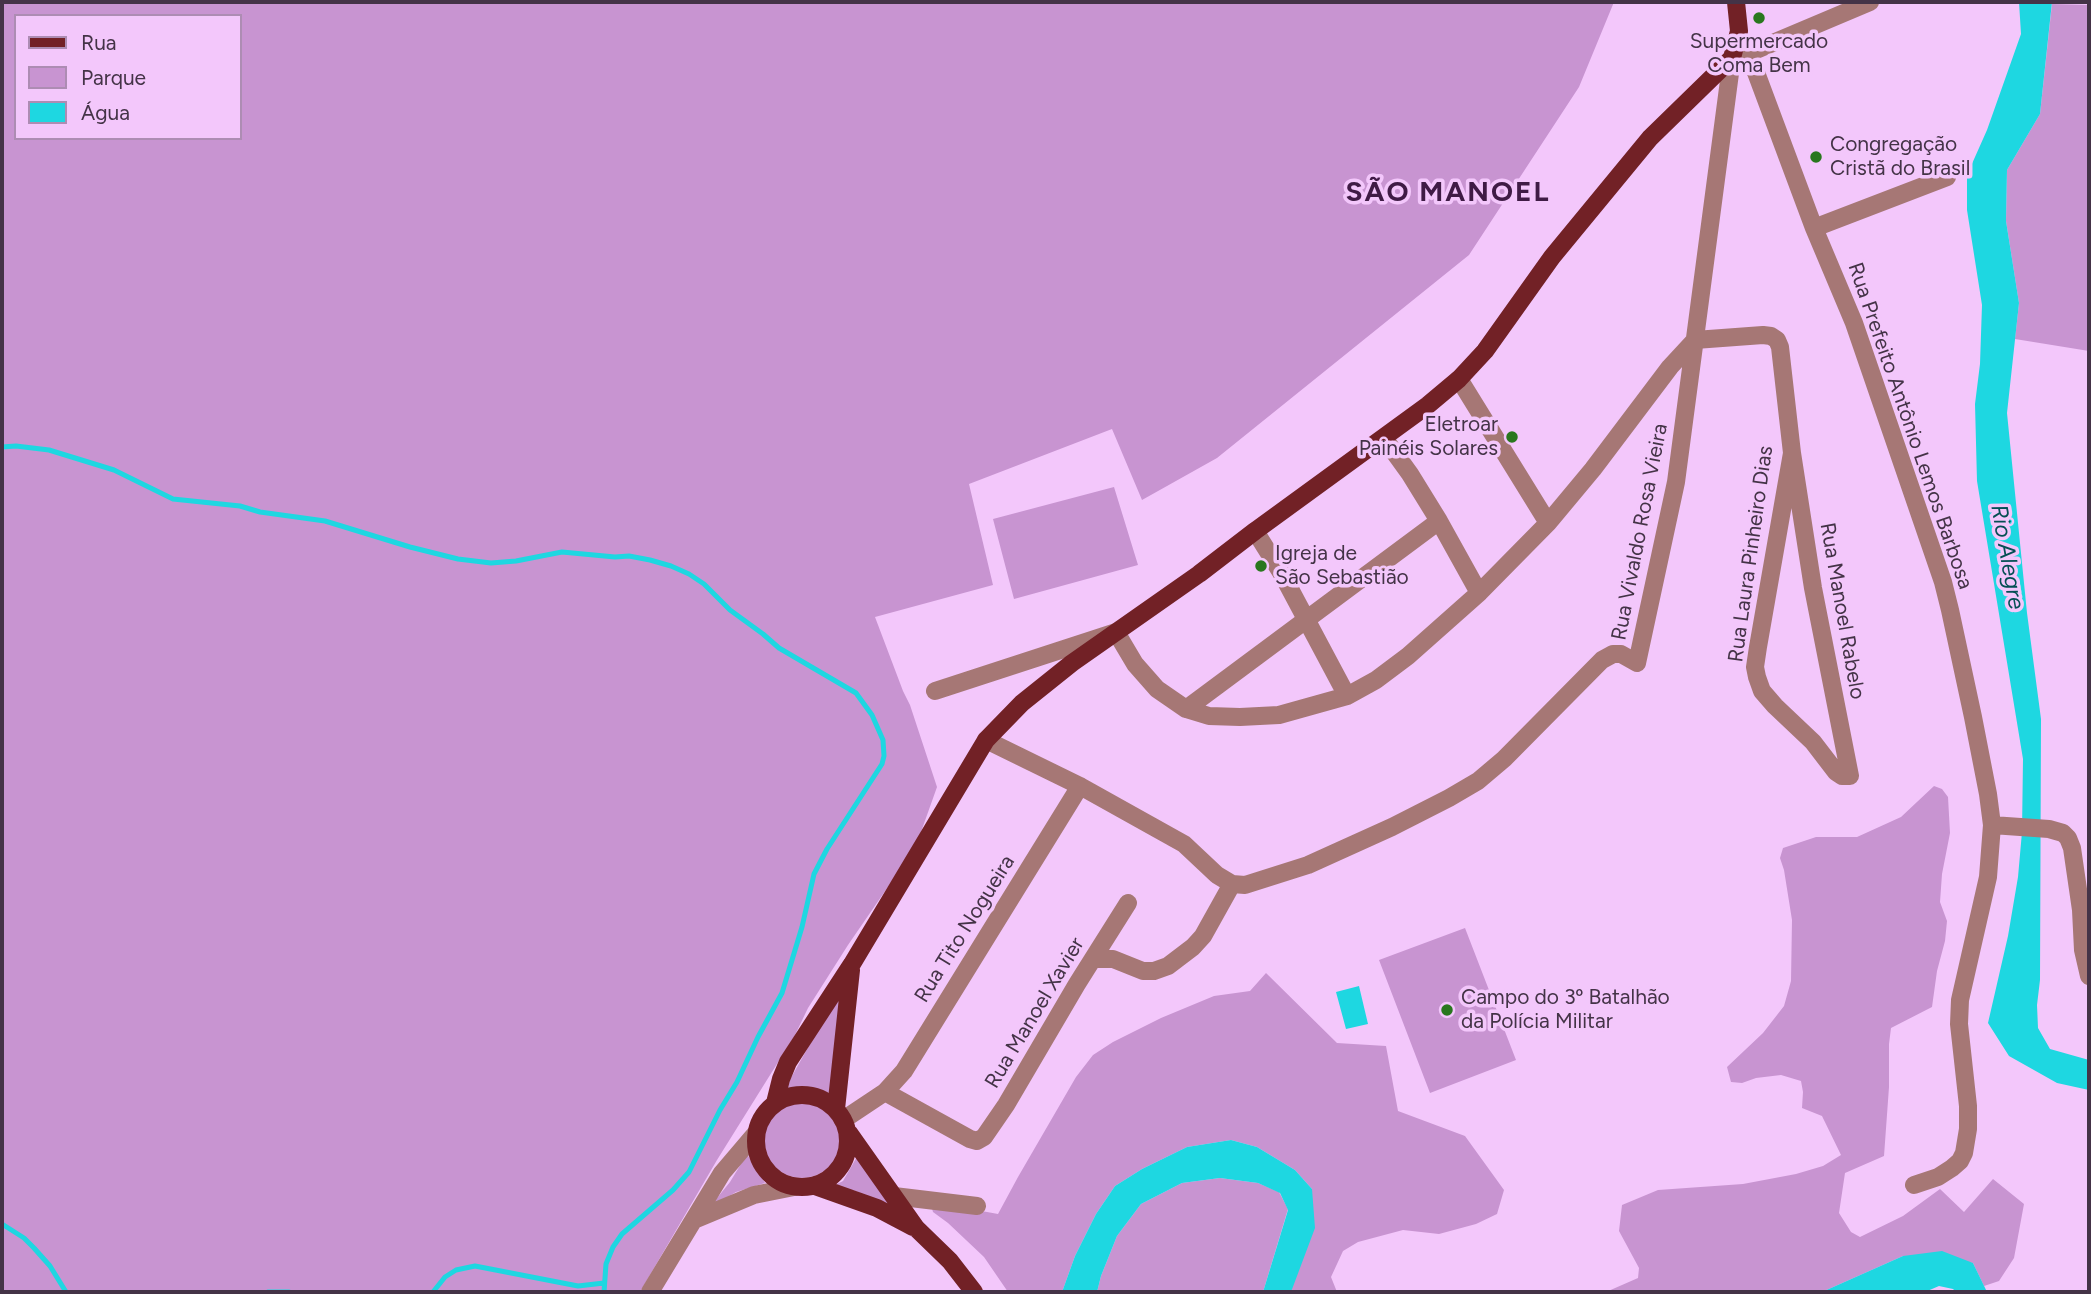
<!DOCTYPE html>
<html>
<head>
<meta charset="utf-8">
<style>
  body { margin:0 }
  #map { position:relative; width:2091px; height:1294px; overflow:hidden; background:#f3c7fb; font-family:Figtree,sans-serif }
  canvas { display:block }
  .frame { position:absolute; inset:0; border:4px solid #443347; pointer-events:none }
  .legend { position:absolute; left:14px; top:14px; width:228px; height:126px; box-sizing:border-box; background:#f3c7fb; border:2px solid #ad8cb3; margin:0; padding:9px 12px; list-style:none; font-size:21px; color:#443347 }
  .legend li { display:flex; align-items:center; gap:14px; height:35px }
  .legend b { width:35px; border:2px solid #ad8cb3 }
</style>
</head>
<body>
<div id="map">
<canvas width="2091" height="1294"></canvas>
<div class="frame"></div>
<ul class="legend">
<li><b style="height:9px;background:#722126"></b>Rua</li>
<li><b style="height:19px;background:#c894d1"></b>Parque</li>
<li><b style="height:19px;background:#1ed7e1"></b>Água</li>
</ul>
</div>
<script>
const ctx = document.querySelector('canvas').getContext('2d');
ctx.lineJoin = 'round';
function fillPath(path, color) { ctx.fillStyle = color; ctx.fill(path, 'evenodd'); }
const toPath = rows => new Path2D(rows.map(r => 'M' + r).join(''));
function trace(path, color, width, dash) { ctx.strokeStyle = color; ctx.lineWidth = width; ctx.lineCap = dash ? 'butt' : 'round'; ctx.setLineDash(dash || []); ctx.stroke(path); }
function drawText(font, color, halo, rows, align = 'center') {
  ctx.font = font + ' Figtree,sans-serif'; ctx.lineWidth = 7; ctx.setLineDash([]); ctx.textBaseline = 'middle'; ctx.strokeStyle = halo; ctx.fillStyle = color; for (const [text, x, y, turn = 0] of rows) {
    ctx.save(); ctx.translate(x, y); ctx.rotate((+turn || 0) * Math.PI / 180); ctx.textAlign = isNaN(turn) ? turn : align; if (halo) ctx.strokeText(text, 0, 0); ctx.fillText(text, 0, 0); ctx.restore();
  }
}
const green = toPath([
  [2,2,1614,2,1579,87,1469,255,1217,458,1142,500,1112,429,969,484,993,585,875,617,903,691,910,705,937,787,916,846,848,945,808,1008,795,1035,717,1160,640,1292,2,1292],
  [16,16,240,16,240,138,16,138],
  [2052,4,2089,5,2089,351,2015,339,2019,303,2006,221,2007,170,2040,114],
  [1114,487,1138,565,1014,599,993,519],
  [1934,786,1942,789,1948,797,1950,833,1942,874,1940,902,1947,921,1945,941,1937,971,1932,1007,1891,1028,1889,1044,1889,1087,1884,1156,1845,1173,1839,1213,1851,1232,1860,1237,1903,1216,1940,1189,1964,1212,1993,1179,2024,1204,2014,1258,1999,1281,1984,1286,1973,1263,1903,1256,1822,1292,1606,1292,1638,1278,1639,1268,1619,1231,1622,1205,1658,1190,1743,1184,1796,1174,1823,1166,1841,1155,1822,1116,1802,1108,1803,1092,1801,1081,1781,1075,1756,1078,1742,1083,1731,1082,1727,1067,1763,1033,1784,1006,1791,981,1792,920,1784,870,1780,858,1783,848,1816,837,1857,837,1901,817],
  [1465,928,1516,1060,1430,1093,1379,960],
  [1266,973,1337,1043,1386,1046,1398,1111,1465,1136,1504,1190,1497,1214,1476,1224,1439,1234,1403,1230,1358,1242,1343,1251,1331,1277,1337,1292,1291,1292,1312,1189,1295,1170,1257,1147,1231,1140,1187,1147,1142,1169,1115,1186,1096,1214,1075,1256,1062,1292,1008,1292,984,1257,948,1223,933,1212,931,1205,938,1203,998,1214,1018,1177,1076,1077,1093,1055,1113,1042,1161,1018,1214,996,1250,991],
  [846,980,834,1094,813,1088,783,1092],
  '763 1139a39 39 0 1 1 78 0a39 39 0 1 1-78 0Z',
  [747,1154,765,1183,736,1192,709,1208,730,1182],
  [858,1155,898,1213,856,1191,833,1186,843,1181],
  [1220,1178,1258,1183,1279,1192,1288,1209,1263,1292,1097,1292,1101,1276,1117,1236,1141,1204,1182,1183]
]);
const water = toPath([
  [2019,2,2052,2,2040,114,2007,170,2006,221,2019,303,2007,413,2027,613,2041,719,2040,980,2037,1005,2038,1028,2050,1049,2089,1060,2089,1090,2057,1083,2009,1056,1988,1023,2008,936,2018,877,2022,832,2023,759,1977,481,1975,404,1980,364,1982,305,1967,210,1967,175,1987,130,2021,34],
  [1359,986,1368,1024,1346,1029,1336,992],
  [1231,1140,1257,1147,1295,1170,1312,1189,1315,1228,1291,1292,1263,1292,1288,1210,1280,1193,1258,1183,1220,1178,1182,1183,1141,1204,1117,1236,1101,1276,1097,1292,1062,1292,1075,1256,1096,1214,1115,1186,1142,1169,1187,1147],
  [1942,1251,1973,1263,1987,1292,1956,1292,1953,1289,1939,1286,1925,1292,1822,1292,1903,1256]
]);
const stream = toPath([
  [2,447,16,446,49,450,114,470,173,499,240,506,260,512,325,521,410,547,458,559,491,563,516,561,562,552,615,557,629,556,650,560,671,566,689,574,704,584,730,610,763,634,779,648,856,693,872,715,883,740,884,756,882,764,827,849,814,874,802,927,782,993,758,1037,737,1082,720,1110,689,1172,673,1190,622,1234,613,1247,606,1264,604,1292],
  [2,1224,24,1238,34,1248,50,1266,66,1292],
  [268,1292,289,1292],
  [433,1292,445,1277,456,1270,475,1266,578,1286,604,1283]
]);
const minor = toPath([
  [1745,43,1814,228,1854,323,1943,582,1950,610,1973,717,1988,794,1992,825,2049,829,2063,833,2068,838,2072,848,2081,910,2083,950],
  [1814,228,1947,177],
  [1459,379,1548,523],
  [1384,438,1410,474,1439,521,1479,593],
  [1255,531,1282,574,1347,696],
  [935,691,1116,632,1135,664,1157,689,1186,709,1209,716,1240,717,1279,715,1347,696,1376,680,1408,656,1479,593,1548,523,1593,469,1670,367,1695,340,1763,335,1771,336,1777,340,1780,347,1792,453,1758,647,1755,667,1757,677,1762,691,1775,706,1813,742,1836,772,1842,776,1850,776,1813,588,1792,453],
  [1186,709,1439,521],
  [986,740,1080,786,1184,844,1217,875,1232,884,1245,885,1308,865,1392,827,1449,798,1478,781,1504,759,1602,660,1613,654,1621,654,1637,663,1676,482,1732,58,1749,53,1870,2],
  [2089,947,2083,950,2089,976],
  [1094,959,1113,959,1143,971,1154,971,1168,966,1193,947,1203,936,1232,884],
  [885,1092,970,1139,977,1141,984,1137,1006,1105,1077,984,1128,903],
  [843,1120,885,1092,904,1071,1080,786],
  [1914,1185,1938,1177,1952,1168,1960,1161,1964,1153,1968,1129,1968,1106,1959,1024,1960,1000,1988,877,1992,825],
  [894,1196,977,1206],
  [694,1220,754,1195,794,1187],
  [650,1292,722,1173,756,1133]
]);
const major = toPath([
  '756 1141a46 46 0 1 1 92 0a46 46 0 1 1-92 0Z',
  [775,1103,781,1079,788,1062,852,964,986,740,1022,703,1072,663,1199,574,1255,531,1428,405,1459,379,1485,351,1552,257,1650,138,1732,58,1739,31,1736,2],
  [836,1109,851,970],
  [849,1133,916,1228,950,1261,974,1292],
  [815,1186,877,1208,913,1227]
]);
const markers = [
  [1759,18,7,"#29771e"],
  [1816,157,7,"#29771e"],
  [1512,437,7,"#29771e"],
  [1261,566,7,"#29771e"],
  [1447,1010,7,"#29771e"]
];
const poiNames = [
  ["Supermercado",1759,42,"center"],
  ["Coma Bem",1759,66,"center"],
  ["Congregação",1830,145],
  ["Cristã do Brasil",1830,169],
  ["Eletroar",1498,425,"right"],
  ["Painéis Solares",1498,449,"right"],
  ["Igreja de",1275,554],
  ["São Sebastião",1275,578],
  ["Campo do 3º Batalhão",1461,998],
  ["da Polícia Militar",1461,1022]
];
const streetNames = [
  ["Rua Prefeito Antônio Lemos Barbosa",1910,426,71],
  ["Rua Vivaldo Rosa Vieira",1640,532,-79],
  ["Rua Laura Pinheiro Dias",1751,554,-82],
  ["Rua Manoel Rabelo",1842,611,80],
  ["Rua Tito Nogueira",965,929,-58],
  ["Rua Manoel Xavier",1035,1013,-59]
];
const waterNames = [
  ["Rio Alegre",2007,557,80]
];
const districtNames = [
  ["SÃO MANOEL",1448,193]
];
fillPath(green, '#c894d1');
fillPath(water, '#1ed7e1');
trace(stream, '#1ed7e1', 5);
trace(minor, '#a67775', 18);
trace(major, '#722126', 18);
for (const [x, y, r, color] of markers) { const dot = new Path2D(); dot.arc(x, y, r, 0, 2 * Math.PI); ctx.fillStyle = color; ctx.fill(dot); trace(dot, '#f3c7fb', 2.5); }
drawText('21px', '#443347', '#f3c7fb', poiNames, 'left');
drawText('21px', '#443347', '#f3c7fb', streetNames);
drawText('italic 23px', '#044f54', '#f3c7fb', waterNames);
ctx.letterSpacing = '2px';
drawText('bold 28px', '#3f1b45', '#f3c7fb', districtNames);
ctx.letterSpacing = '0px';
</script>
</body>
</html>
